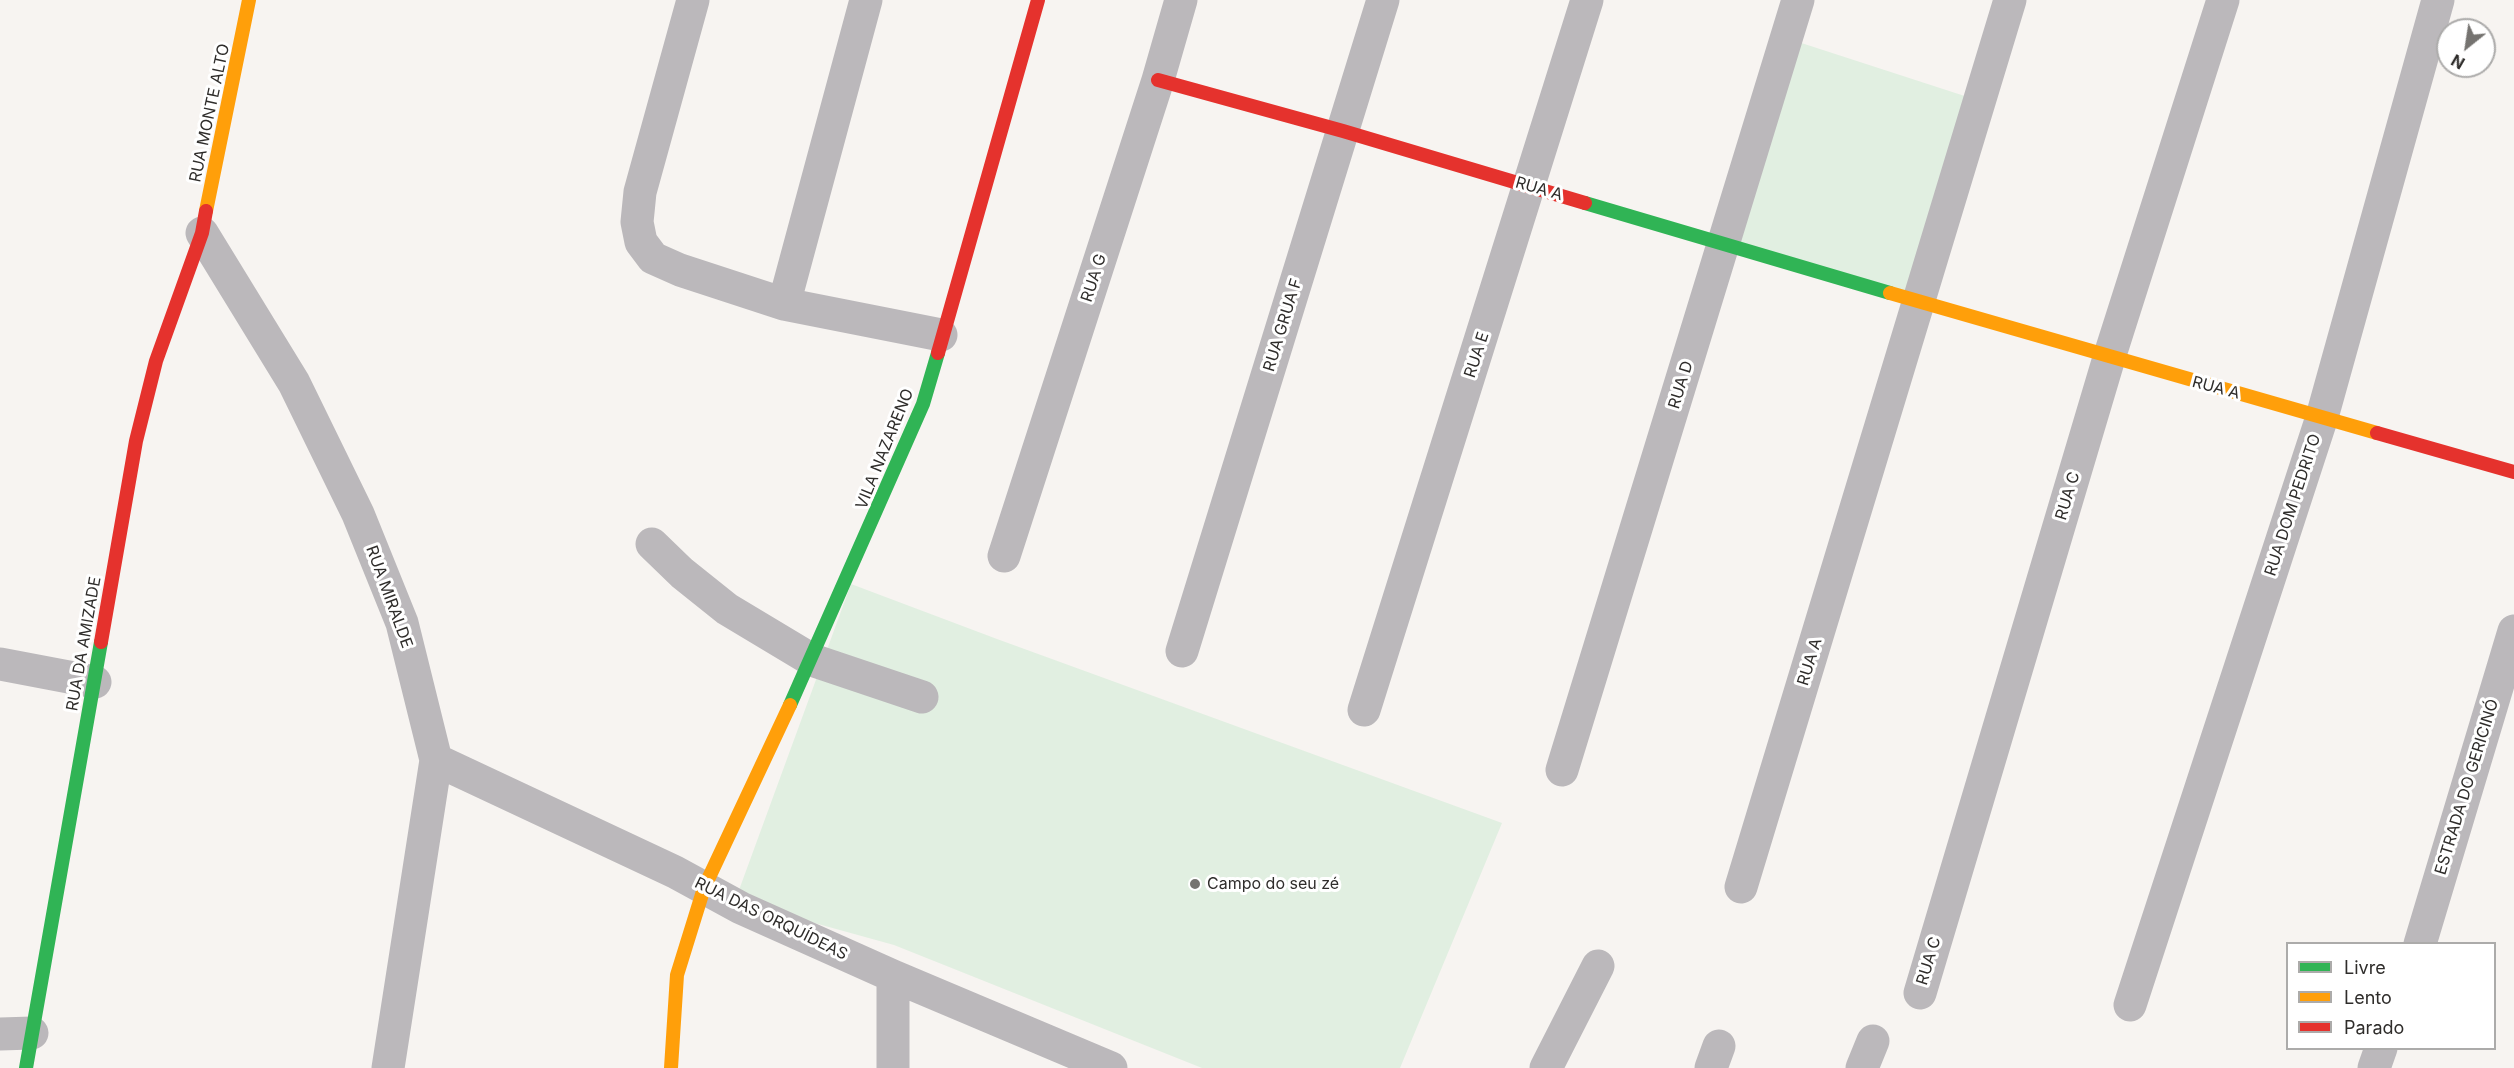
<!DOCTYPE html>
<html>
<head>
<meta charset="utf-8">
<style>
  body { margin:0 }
  #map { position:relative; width:2514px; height:1068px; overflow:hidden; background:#f7f4f1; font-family:Inter,sans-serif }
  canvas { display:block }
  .legend { position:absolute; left:2286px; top:942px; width:210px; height:108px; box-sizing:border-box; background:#fff; border:2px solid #acabaa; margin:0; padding:8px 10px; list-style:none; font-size:18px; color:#2f2d2b }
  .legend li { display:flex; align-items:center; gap:12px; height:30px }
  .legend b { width:30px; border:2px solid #acabaa }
  .north { position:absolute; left:2436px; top:18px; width:60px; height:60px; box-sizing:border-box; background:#fff; border:2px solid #acabaa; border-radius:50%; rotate:210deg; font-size:16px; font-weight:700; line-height:24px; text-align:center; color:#2f2d2b }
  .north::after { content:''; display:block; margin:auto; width:21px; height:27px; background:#757370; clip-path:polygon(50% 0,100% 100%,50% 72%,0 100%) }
</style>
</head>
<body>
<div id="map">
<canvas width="2514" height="1068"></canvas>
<ul class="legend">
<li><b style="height:8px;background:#30b455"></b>Livre</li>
<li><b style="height:8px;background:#ff9f0a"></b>Lento</li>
<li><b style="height:8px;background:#e5322d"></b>Parado</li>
</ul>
<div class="north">N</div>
</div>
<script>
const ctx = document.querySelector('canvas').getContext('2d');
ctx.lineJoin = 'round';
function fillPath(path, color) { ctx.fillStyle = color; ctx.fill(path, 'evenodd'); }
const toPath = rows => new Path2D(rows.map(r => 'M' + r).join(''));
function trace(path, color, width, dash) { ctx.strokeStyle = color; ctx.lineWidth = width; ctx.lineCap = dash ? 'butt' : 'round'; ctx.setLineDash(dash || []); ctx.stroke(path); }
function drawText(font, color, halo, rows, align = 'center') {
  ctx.font = font + ' Inter,sans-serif'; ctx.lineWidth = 6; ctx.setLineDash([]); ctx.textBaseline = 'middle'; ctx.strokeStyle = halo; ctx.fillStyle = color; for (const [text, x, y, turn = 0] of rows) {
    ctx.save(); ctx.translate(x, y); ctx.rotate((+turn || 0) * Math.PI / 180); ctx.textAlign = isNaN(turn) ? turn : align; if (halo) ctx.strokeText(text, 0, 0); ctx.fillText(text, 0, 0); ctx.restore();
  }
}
const green = toPath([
  [1786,38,1980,101,1920,300,1725,244],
  [851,584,997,639,1502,823,1400,1068,1202,1068,894,945,735,901]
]);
const street = toPath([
  [693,0,640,192,637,222,641,242,653,258,680,270,784,304,941,335],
  [202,233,294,383,358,514,402,623,436,760,388,1068],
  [784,304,866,0],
  [652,544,682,573,727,609,812,660,922,697],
  [1004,556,1158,80,1181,0],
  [1182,651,1383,0],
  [0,664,95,682],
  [1364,710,1587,0],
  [436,760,675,872,741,908,893,976,1111,1068],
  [1562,770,1798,0],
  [1741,887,2010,0],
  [2420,944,2514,631],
  [1920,993,2109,358,2223,0],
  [2130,1005,2322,417,2438,0],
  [0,1034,32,1033],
  [893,1068,893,976],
  [1546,1068,1598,966],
  [1711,1068,1719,1046],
  [1862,1068,1873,1041],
  [2374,1068,2381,1048]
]);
const fast = toPath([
  [1585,203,1890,293],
  [790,705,923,404,938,353],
  [26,1068,101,642]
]);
const slow = toPath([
  [206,211,249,0],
  [1890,293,2377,433],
  [671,1068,677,975,704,888,790,705]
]);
const jam = toPath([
  [1158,80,1343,131,1585,203],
  [938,353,1038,0],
  [2377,433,2514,472],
  [101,642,136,441,156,361,202,233,206,211]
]);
const markers = [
  [1195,884,6,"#757370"]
];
const streetNames = [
  ["RUA MONTE ALTO",210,113,-78],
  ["RUA A",1539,189,16],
  ["RUA G",1094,278,-72],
  ["RUA GRUA F",1283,325,-73],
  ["RUA E",1477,355,-72],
  ["RUA D",1681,385,-73],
  ["RUA A",2216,388,15],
  ["VILA NAZARENO",885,449,-68],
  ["RUA C",2068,496,-73],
  ["RUA DOM PEDRITO",2293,505,-72],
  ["RUA MIRALDE",389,597,70],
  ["RUA DA AMIZADE",84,644,-80],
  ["RUA A",1810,662,-73],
  ["ESTRADA DO GERICINÓ",2467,787,-73],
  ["RUA DAS ORQUÍDEAS",771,919,26],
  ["RUA C",1929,961,-73]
];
const poiNames = [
  ["Campo do seu zé",1207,884]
];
fillPath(green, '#e1efe1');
trace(street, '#bbb8bb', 33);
trace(fast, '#30b455', 14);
trace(slow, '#ff9f0a', 14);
trace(jam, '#e5322d', 14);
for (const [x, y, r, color] of markers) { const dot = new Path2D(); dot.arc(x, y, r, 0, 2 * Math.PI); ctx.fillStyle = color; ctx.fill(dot); trace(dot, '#fff', 2); }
drawText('16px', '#2f2d2b', '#fff', streetNames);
drawText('16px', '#2f2d2b', '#fff', poiNames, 'left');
</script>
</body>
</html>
